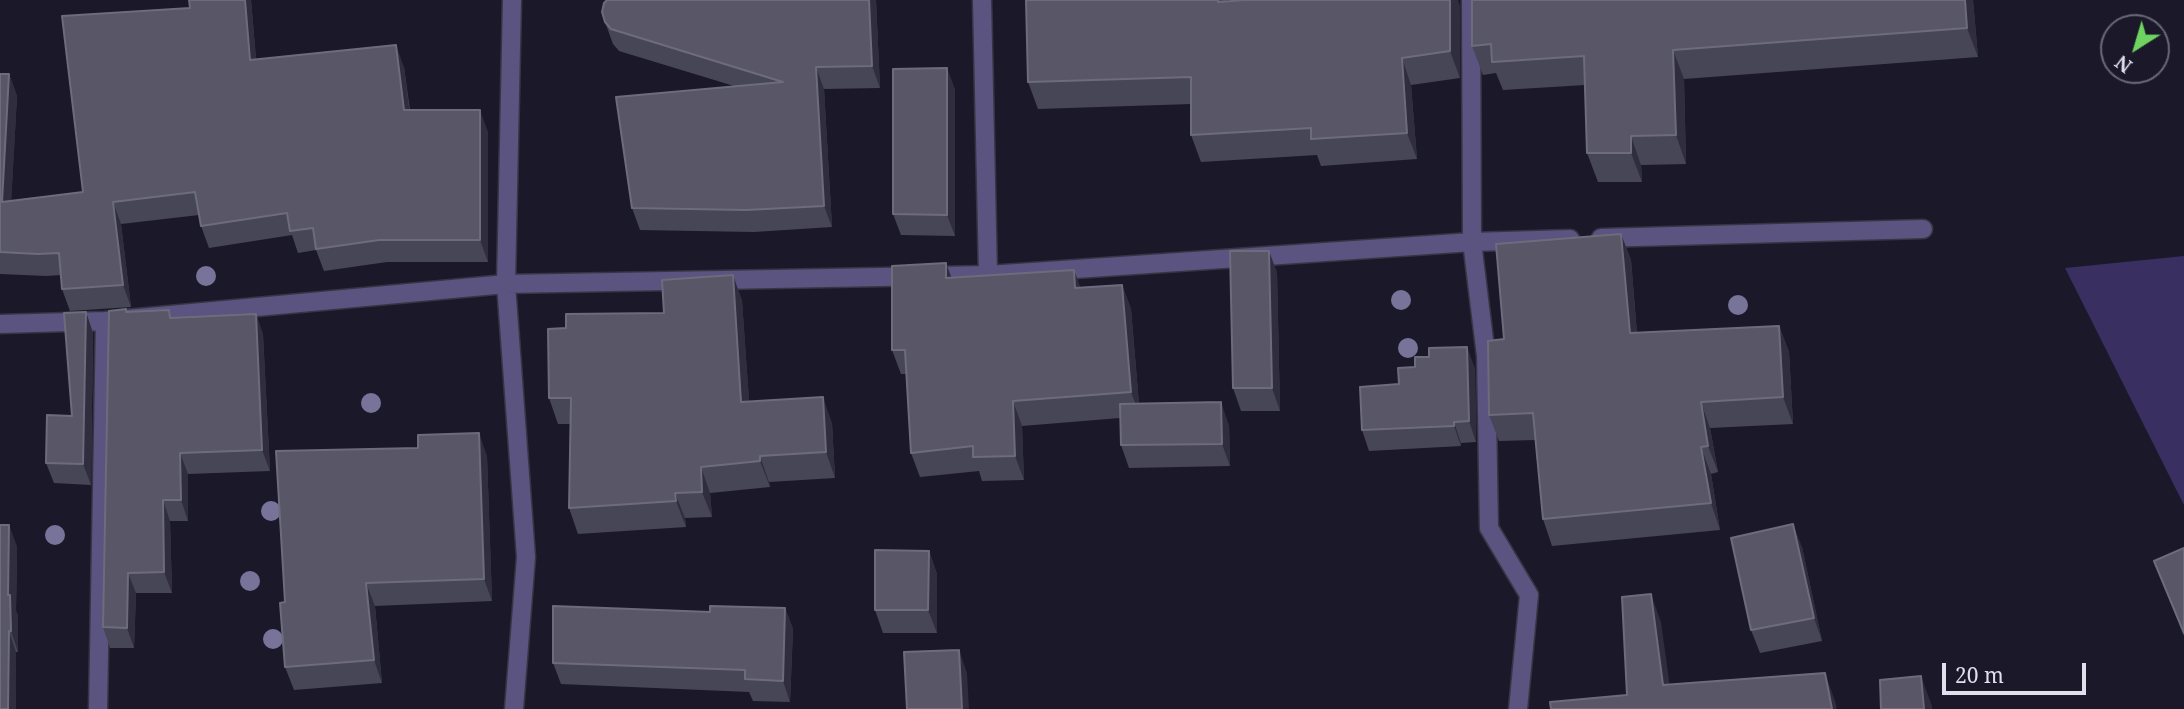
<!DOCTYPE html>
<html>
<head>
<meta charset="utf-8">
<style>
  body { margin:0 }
  #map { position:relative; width:2184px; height:709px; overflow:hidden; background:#1b1929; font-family:"Noto Serif",serif }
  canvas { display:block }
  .north { position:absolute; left:2100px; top:14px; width:70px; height:70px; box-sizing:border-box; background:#1b1929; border:2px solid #6a6877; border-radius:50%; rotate:217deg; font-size:19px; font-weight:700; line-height:28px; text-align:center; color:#e0dfeb }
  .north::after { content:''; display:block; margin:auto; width:24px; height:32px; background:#6ed360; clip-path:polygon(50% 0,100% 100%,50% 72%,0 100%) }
  .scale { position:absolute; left:1942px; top:663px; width:144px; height:32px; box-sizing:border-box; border:4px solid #e0dfeb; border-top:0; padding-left:9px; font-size:21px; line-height:24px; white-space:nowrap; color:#e0dfeb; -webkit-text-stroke:5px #1b1929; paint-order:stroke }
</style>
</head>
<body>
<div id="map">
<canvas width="2184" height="709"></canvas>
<div class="north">N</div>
<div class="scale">20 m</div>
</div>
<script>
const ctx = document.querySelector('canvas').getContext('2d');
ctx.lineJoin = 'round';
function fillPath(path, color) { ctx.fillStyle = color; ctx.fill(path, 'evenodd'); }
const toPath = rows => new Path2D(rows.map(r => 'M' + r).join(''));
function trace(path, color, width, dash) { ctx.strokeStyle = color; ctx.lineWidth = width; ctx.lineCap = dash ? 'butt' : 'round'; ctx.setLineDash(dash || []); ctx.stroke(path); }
const green = toPath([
  [2184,256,2184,505,2065,268]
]);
const minor = toPath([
  [512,0,506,284,526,557,514,709],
  [982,0,988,275],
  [1471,0,1472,242,1486,356,1489,528,1529,595,1518,709],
  [1601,238,1923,229],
  [0,324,105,321,506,284,988,275,1472,242,1570,239],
  [98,709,105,321]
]);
const trees = [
  [206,276],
  [1401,300],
  [1738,305],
  [1408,348],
  [371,403],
  [271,511],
  [55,535],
  [250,581],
  [273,639]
];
const wall = toPath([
  [251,0,256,59,404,67,410,110,488,132,488,262,387,262,324,271,316,250,298,253,292,235,209,248,201,226,199,215,121,224,131,307,70,311,62,289,61,275,46,276,0,274,0,74,9,74,17,96,11,201,83,192,190,8],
  [607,0,876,0,880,88,824,89,832,227,754,232,640,230,632,208,734,86,619,51,613,44,605,22],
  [1026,0,1227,0,1227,1,1460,6,1460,78,1411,85,1417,159,1321,166,1317,155,1201,162,1191,135,1191,104,1038,109,1028,82],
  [1472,0,1973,0,1978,57,1684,79,1686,164,1641,165,1642,182,1598,182,1587,153,1585,85,1503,90,1496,73,1483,75,1472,46],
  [955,89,955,236,901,235,893,214],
  [1621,234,1631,260,1637,333,1779,326,1789,352,1793,424,1710,428,1718,472,1711,474,1720,530,1552,546,1543,519,1535,440,1499,441,1489,415,1504,339],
  [1269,251,1277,273,1280,411,1241,411,1233,388],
  [1074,270,1080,288,1122,285,1131,309,1139,404,1229,425,1230,466,1129,468,1121,445,1120,418,1022,426,1024,480,982,481,979,471,920,477,911,453,906,374,901,374,892,350,951,277],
  [733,275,742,301,749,401,832,423,835,478,769,482,770,487,710,493,712,517,685,518,686,527,578,534,569,508,570,424,558,424,549,398,566,328,664,313],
  [86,312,93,333,91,485,54,483,46,463,72,416],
  [127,312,172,318,256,314,263,335,270,471,188,474,188,521,170,521,172,593,136,593,134,648,110,648,103,627],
  [1475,368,1476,442,1461,443,1461,446,1369,451,1362,430,1399,384],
  [487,456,492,601,375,606,382,683,294,690,285,667],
  [17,546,16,611,18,616,18,652,16,652,0,709],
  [1802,547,1822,641,1760,653,1751,630],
  [2184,548,2184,636,2154,561],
  [929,551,937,574,937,633,883,633,875,610],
  [785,608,793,629,790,702,753,701,749,692,561,684,553,663,710,612]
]);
const shadedWall = toPath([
  [245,0,251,0,258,82,250,60],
  [869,0,876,0,880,88,872,66],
  [1450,0,1458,0,1460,6,1460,78,1450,51],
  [1965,0,1973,0,1978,57,1967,28],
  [396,45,404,67,412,132,404,110],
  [1673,50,1684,79,1686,164,1676,135],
  [1402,58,1411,85,1417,159,1407,133],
  [816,67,824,89,832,227,824,206],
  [947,68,955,89,955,236,947,215],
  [9,74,17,96,10,224,2,202],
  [480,110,488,132,488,262,480,240],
  [1631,136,1641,165,1642,182,1631,153],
  [113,202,121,224,131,307,123,285],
  [1621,234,1631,260,1639,360,1630,333],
  [1269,251,1277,273,1280,411,1272,388],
  [946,263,955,287,946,278],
  [1074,270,1083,294,1075,288],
  [733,275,742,301,751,427,741,402],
  [1122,285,1131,309,1140,416,1131,392],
  [86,312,93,333,91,485,83,464],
  [256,314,263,335,270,471,262,450],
  [1779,326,1789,352,1793,424,1783,397],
  [1467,347,1475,368,1476,442,1469,421],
  [823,397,832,423,835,478,826,452],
  [1013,401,1022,426,1024,480,1015,456],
  [1221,402,1229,425,1230,466,1222,444],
  [1701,402,1710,428,1718,472,1708,446],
  [1454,422,1461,443,1461,446,1454,426],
  [479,433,487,456,492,601,484,579],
  [1701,447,1711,474,1720,530,1711,503],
  [180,453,188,474,188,521,181,500],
  [760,456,769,482,770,487,760,461],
  [701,467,710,493,712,517,702,492],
  [675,493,685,518,686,527,676,501],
  [163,500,170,521,172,593,164,572],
  [1793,524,1802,547,1822,641,1814,618],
  [9,525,17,546,16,611,18,616,18,652,11,631,8,595],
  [929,551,937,574,937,633,928,610],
  [128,573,136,593,134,648,127,628],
  [366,583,375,606,382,683,374,660],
  [1651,594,1661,622,1673,709,1663,685],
  [785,608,793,629,790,702,783,681],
  [9,631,16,652,16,709,8,709],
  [959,650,967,673,969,709,962,709],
  [1825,673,1835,701,1837,709,1832,709],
  [1921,676,1932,706,1932,709,1924,709]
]);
const building = toPath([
  [189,0,245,0,250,60,396,45,404,110,480,110,480,240,379,240,316,249,313,228,290,231,287,213,201,226,195,192,113,202,123,285,62,289,59,253,38,254,0,252,0,74,9,74,2,202,83,192,62,16,190,8,189,0],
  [607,0,869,0,872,66,816,67,824,206,746,210,632,208,616,97,783,82,611,29,605,22,602,12,604,3,607,0],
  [1026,0,1218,0,1218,2,1244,0,1450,0,1450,51,1402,58,1407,133,1311,139,1311,128,1191,135,1191,77,1028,82,1026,0],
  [1472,0,1965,0,1967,28,1673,50,1676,135,1631,136,1631,153,1587,153,1584,56,1492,62,1491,44,1472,46,1472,0],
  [947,68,947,215,893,214,893,69,947,68],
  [1621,234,1630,333,1779,326,1783,397,1701,402,1708,446,1701,447,1711,503,1543,519,1533,413,1489,415,1488,341,1504,339,1496,244,1621,234],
  [1230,251,1269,251,1272,388,1233,388,1230,251],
  [946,263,946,278,1074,270,1075,288,1122,285,1131,392,1013,401,1015,456,973,457,973,446,911,453,905,350,892,350,892,266,946,263],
  [733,275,741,402,823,397,826,452,760,456,760,461,701,467,702,492,675,493,676,501,569,508,571,398,549,398,548,329,566,328,566,314,664,313,662,280,733,275],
  [126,309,126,312,169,310,170,318,256,314,262,450,180,453,181,500,163,500,164,572,128,573,127,628,103,627,109,311,126,309],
  [86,312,83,464,46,463,47,415,72,416,64,313,86,312],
  [1467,347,1469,421,1454,422,1454,426,1362,430,1360,387,1399,384,1398,368,1415,367,1415,357,1429,357,1429,348,1467,347],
  [1221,402,1222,444,1121,445,1120,404,1221,402],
  [479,433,484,579,366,583,374,660,285,667,280,603,285,602,276,451,418,448,418,435,479,433],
  [1793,524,1814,618,1751,630,1731,538,1793,524],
  [0,525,9,525,8,595,10,595,11,631,9,631,8,709,0,709,0,525],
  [2184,548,2184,633,2154,561,2184,548],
  [875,550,929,551,928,610,875,610,875,550],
  [1651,594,1663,685,1825,673,1832,709,1551,709,1550,702,1627,695,1622,597,1651,594],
  [553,606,710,612,710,606,785,608,783,681,745,679,745,670,553,663,553,606],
  [959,650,962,709,907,709,904,652,959,650],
  [1921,676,1924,709,1881,709,1880,680,1921,676]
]);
fillPath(green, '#392f60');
trace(minor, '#373544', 21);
trace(minor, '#5b5380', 18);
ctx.fillStyle = '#787399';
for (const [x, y] of trees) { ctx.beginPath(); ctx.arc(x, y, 10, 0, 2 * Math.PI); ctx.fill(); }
fillPath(wall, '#474657');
fillPath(shadedWall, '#2f2d3e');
fillPath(building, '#585667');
trace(building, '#6d6c7c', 2);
</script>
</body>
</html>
